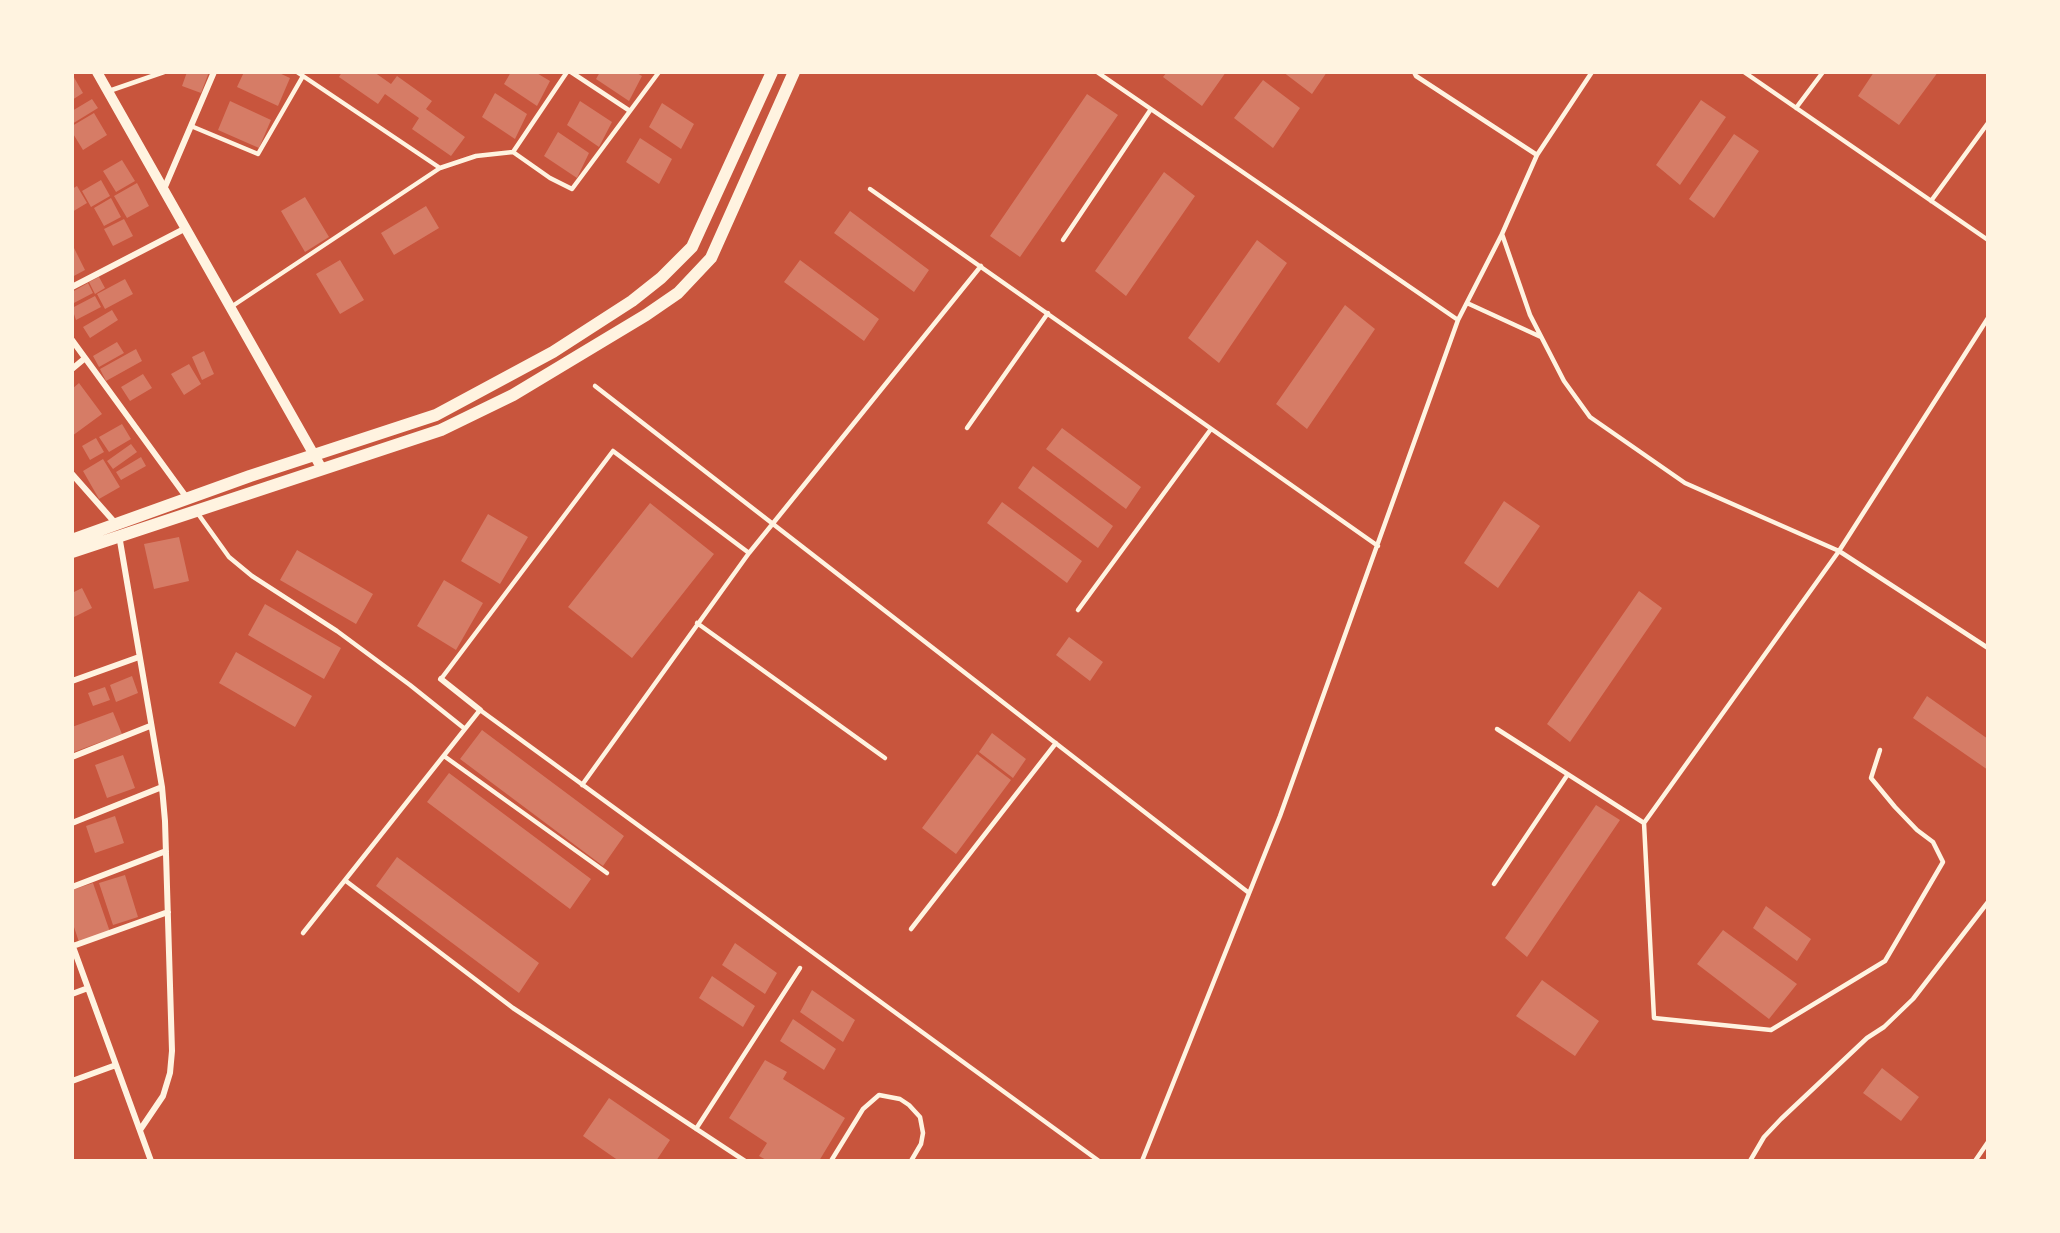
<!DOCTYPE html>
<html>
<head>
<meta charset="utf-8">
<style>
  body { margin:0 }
  #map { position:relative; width:2060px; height:1233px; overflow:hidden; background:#c8553d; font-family:"Libre Baskerville",serif }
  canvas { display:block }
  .frame { position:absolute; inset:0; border:74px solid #fff3e0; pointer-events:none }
</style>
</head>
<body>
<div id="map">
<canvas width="2060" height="1233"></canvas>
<div class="frame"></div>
</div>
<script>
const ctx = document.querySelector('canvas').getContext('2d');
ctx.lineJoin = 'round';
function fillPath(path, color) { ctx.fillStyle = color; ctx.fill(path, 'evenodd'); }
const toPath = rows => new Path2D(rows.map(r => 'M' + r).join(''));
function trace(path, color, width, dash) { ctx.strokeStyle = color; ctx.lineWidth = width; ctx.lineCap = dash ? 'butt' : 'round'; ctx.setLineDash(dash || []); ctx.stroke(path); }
const building = toPath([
  [187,72,209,72,201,93,182,86],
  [244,72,277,72,290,78,278,106,237,87],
  [342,72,374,72,391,84,397,76,432,101,426,109,465,137,451,156,412,129,419,118,385,94,378,104,339,77],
  [511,72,535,72,550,81,537,106,504,84],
  [600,72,635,72,642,76,629,101,596,79],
  [1167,72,1226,72,1202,106,1163,77],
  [1283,72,1327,72,1312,94],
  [1874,72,1938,72,1899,125,1858,96],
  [72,74,83,93,72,100],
  [1263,80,1300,108,1273,148,1234,118],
  [495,93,527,114,515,139,482,117],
  [1087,94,1118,115,1020,257,990,236],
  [92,99,98,108,72,124,72,111],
  [1701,100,1726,117,1680,185,1656,165],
  [230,101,271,120,259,148,218,130],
  [580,101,612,122,599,147,567,125],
  [662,103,694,124,681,149,649,127],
  [94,113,107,135,83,150,72,132,72,126],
  [558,132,589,153,577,178,544,156],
  [1734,134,1759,151,1714,218,1689,199],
  [640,138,672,159,659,184,626,162],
  [122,160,135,181,116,192,103,171],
  [1164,172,1195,196,1126,296,1095,271],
  [101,180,110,196,91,207,82,191],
  [137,183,149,206,127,218,114,196],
  [77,186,87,203,72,212,72,189],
  [305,197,329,237,305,252,281,211],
  [111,198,121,217,104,226,94,208],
  [426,206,439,228,394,255,381,233],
  [850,211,929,270,914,292,834,233],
  [124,219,133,236,113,246,104,229],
  [1257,240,1287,263,1219,363,1188,338],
  [74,248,85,270,72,277,72,249],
  [340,260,364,300,340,314,316,274],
  [800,260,879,319,864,341,784,282],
  [99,277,105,288,95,294,89,282],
  [125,279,133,294,105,309,97,294],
  [88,283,93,293,72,304,72,292],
  [95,296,101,307,76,320,72,308],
  [1345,305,1375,329,1307,429,1276,404],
  [112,310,118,320,90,338,83,327],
  [117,342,124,353,99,367,93,356],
  [136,349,142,361,106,381,100,369],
  [204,351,214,374,202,380,192,357],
  [189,364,201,384,184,395,171,374],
  [143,374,152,388,130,401,121,387],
  [79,383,102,414,72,436,72,389],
  [122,424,131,439,109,452,99,437],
  [1062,428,1141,487,1126,509,1046,449],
  [96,438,104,452,90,460,82,446],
  [131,444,137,452,113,469,107,461],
  [141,457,146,466,121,480,116,472],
  [103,459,120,487,99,499,83,471],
  [1033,466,1113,526,1098,548,1018,488],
  [1504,501,1540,526,1498,588,1464,563],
  [1002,502,1082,561,1067,583,987,523],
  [650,503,714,554,632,658,568,607],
  [488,514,528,537,500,584,461,561],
  [179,537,189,581,154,589,144,544],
  [297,550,373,594,356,624,280,580],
  [444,580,483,603,456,650,417,626],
  [82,588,92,608,72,618,72,593],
  [1639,591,1662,608,1570,742,1547,724],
  [265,604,341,648,324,679,248,635],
  [1069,637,1103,662,1090,681,1056,655],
  [236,652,312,696,295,727,219,683],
  [132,676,138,693,116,702,110,685],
  [105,687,110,700,93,706,88,693],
  [1927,696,1988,739,1988,770,1913,718],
  [113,712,122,734,74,752,72,727],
  [482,730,624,836,603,866,460,759],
  [992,733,1026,759,1013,778,979,752],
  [977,754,1011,780,956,854,922,828],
  [123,755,135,788,107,798,95,765],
  [449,773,591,879,570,909,427,802],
  [1596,805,1620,820,1527,957,1505,938],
  [115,816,124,843,95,853,86,826],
  [397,857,539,963,519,993,376,886],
  [125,875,138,917,113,925,99,883],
  [93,883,110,932,79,942,72,921,72,890],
  [1766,906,1811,939,1797,961,1753,928],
  [1723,930,1797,984,1769,1019,1697,964],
  [735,943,777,973,765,994,722,965],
  [712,976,755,1006,743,1027,699,998],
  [1542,980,1599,1021,1575,1056,1516,1016],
  [812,990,855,1020,843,1042,800,1012],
  [793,1019,836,1049,824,1070,780,1041],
  [765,1060,787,1072,783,1079,845,1118,819,1161,768,1161,759,1156,767,1143,729,1118],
  [1882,1068,1919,1097,1901,1121,1863,1093],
  [609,1098,670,1140,656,1161,619,1161,583,1136]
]);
const service = toPath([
  [297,72,440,168],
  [571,72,630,111],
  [1097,72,1458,320],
  [1414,72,1416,76,1537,155],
  [1744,72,1988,240],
  [109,91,164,72],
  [1796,108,1823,72],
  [191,126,258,154,303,76],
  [513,152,567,72],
  [870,189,1378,546],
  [1931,201,1988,123],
  [1502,234,1530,315,1564,381,1590,417,1685,483,1839,551,1988,648],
  [1063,240,1151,109],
  [1467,303,1541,337],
  [231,307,440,168,476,156,513,152,550,178,572,189,659,72],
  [595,386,1249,893],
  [967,428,1048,313],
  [196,511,229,557,252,576,337,631,410,685,465,729],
  [1078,610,1211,429],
  [697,623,885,758],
  [441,679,613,451,749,553],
  [1497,729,1644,823],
  [1880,750,1871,778,1895,807,1917,830,1933,842,1943,862,1885,961,1771,1030,1654,1018,1644,823,1839,551,1988,318],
  [444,756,607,873],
  [582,785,749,553,981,266],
  [346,881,513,1008,745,1161],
  [1494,884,1568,774],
  [911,929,1056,743],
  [303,933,480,710,1099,1161],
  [696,1129,800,968],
  [831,1161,863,1109,879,1095,900,1099,909,1105,920,1117,923,1133,921,1144,911,1161],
  [1142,1161,1280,816,1458,320,1502,234,1537,155,1592,72],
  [1750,1161,1764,1137,1781,1119,1867,1038,1884,1027,1913,999,1988,902],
  [1975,1161,1988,1142]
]);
const minor = toPath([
  [164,189,214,72],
  [72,287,186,228],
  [72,340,187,498],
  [72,369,84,359],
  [72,474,117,525],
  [119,535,162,787,165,821,172,1051,170,1073,163,1096,140,1130],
  [441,679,480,710],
  [72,681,139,657],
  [72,757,150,726],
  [72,823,162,787],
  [72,887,166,851],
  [72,944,151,1161],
  [73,946,168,912],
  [72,994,88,988],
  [72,1081,116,1065]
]);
const tertiary = toPath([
  [97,72,322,469]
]);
const secondary = toPath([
  [72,540,250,476,436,415,553,352,632,301,661,278,692,247,772,72],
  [72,552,441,430,513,395,646,315,678,293,711,258,794,72]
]);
fillPath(building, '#d67c66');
trace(service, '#fff3e0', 4.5);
trace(minor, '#fff3e0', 6);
trace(tertiary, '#fff3e0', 10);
trace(secondary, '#fff3e0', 12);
</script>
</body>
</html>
